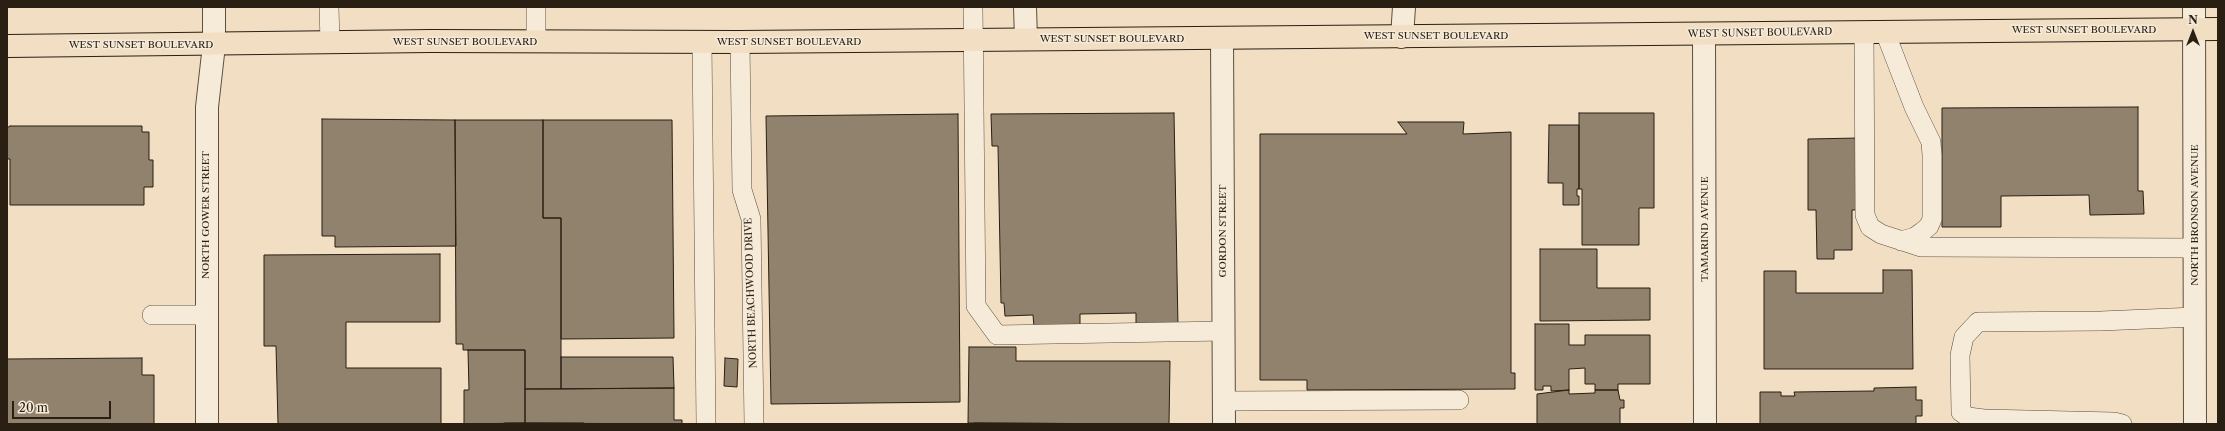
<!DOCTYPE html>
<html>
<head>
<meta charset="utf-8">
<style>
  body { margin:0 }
  #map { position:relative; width:2225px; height:431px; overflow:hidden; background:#f1dec3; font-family:"Libre Caslon Text",serif }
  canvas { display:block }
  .frame { position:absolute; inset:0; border:8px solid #291f12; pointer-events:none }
  .north { position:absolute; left:2173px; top:12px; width:40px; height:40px; -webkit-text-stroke:3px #f6ead8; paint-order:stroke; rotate:0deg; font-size:11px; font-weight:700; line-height:16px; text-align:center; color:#291f12 }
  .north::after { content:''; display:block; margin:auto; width:14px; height:18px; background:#291f12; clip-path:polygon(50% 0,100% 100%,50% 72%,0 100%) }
  .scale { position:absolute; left:12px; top:401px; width:99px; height:18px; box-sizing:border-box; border:2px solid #291f12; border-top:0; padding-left:5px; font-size:12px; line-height:14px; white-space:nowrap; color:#291f12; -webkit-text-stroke:3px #f6ead8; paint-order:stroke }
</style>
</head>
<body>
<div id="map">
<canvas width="2225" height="431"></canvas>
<div class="frame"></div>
<div class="north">N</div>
<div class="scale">20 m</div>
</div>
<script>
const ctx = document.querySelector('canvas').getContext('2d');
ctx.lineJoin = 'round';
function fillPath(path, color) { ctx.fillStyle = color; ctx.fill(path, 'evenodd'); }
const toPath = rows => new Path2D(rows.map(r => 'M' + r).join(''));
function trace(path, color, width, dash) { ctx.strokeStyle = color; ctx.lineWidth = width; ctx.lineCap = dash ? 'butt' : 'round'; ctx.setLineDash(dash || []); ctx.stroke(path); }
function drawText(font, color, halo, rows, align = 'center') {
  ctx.font = font + ' "Libre Caslon Text",serif'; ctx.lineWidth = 3; ctx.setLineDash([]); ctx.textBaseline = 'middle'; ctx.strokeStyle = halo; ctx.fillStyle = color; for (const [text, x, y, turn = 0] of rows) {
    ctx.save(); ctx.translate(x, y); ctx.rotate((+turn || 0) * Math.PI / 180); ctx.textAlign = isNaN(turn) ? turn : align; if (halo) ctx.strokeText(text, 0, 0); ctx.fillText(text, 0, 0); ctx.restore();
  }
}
const building = toPath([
  [2138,107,2138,191,2143,191,2144,214,2090,215,2089,195,2001,196,2001,227,1942,227,1942,108,2138,107],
  [1174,113,1178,327,1136,328,1136,313,1080,314,1080,327,1034,327,1033,315,1005,316,1004,303,1001,303,998,146,992,146,991,114,1174,113],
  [1579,113,1654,113,1654,208,1639,208,1639,245,1582,245,1582,189,1579,189,1579,113],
  [958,114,960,402,771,404,766,116,958,114],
  [322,119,455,120,456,246,335,247,335,236,322,236,322,119],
  [455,120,543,120,543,218,561,218,561,389,525,389,525,350,463,350,463,344,456,344,455,120],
  [543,120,672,120,674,338,561,339,561,218,543,218,543,120],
  [1398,122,1464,122,1463,134,1511,132,1511,373,1515,373,1515,389,1307,390,1307,380,1260,380,1260,134,1407,134,1398,122],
  [1549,125,1579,125,1579,189,1577,189,1577,196,1579,196,1579,205,1563,205,1563,183,1548,183,1549,125],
  [10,126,142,126,142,132,149,132,149,160,153,160,153,187,144,187,144,205,10,205,10,159,7,159,7,128,10,126],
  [1860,138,1861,210,1852,210,1852,250,1834,250,1834,259,1817,259,1816,210,1808,210,1808,139,1860,138],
  [1540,249,1597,249,1597,288,1650,288,1650,320,1540,321,1540,249],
  [440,254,440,322,346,322,346,368,441,368,441,424,278,424,276,346,264,346,264,255,440,254],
  [1883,270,1912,270,1913,369,1764,369,1764,271,1796,271,1796,293,1883,293,1883,270],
  [1535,324,1569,324,1569,345,1585,345,1585,335,1650,335,1650,384,1618,384,1618,390,1595,390,1595,384,1585,384,1585,368,1569,369,1569,390,1551,391,1551,386,1543,386,1543,390,1535,390,1535,324],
  [969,347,1016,347,1016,361,1170,361,1169,424,968,423,969,347],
  [468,350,525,350,525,423,464,424,464,390,469,390,468,350],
  [561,357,673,357,674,388,561,389,561,357],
  [142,358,142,375,154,375,154,424,7,424,7,359,142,358],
  [725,358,738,359,737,387,724,386,725,358],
  [1916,387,1916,400,1922,400,1922,416,1916,416,1916,424,1760,424,1760,392,1781,392,1781,396,1795,396,1794,392,1874,391,1874,388,1916,387],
  [674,388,674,420,682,420,682,424,525,423,525,389,674,388],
  [1569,390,1569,394,1595,393,1595,390,1618,390,1620,400,1624,400,1624,408,1620,408,1620,424,1537,424,1537,394,1569,390],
  [505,423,584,423,584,424,505,424,505,423],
  [975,423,1169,424,975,424,975,423]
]);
const service = toPath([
  [329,7,330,42],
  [536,7,536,42],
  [973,7,976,306,997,335,1224,331],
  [1864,32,1865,215,1870,227,1881,234,1921,247,2195,248],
  [1885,32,1914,107,1931,142,1932,155,1932,219,1929,226,1922,232,1915,237,1901,241],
  [702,42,706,424],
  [740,42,742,190,751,219,754,424],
  [152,315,206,315],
  [1224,401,1459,400],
  [2122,424,2114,422,1984,419,1968,417,1961,412,1960,355,1964,337,1978,322,2101,321,2195,317]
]);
const minor = toPath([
  [1025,7,1026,39],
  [1704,34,1705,424],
  [1402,37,1404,7],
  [1222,38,1224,424]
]);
const tertiary = toPath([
  [2194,7,2195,424],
  [207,424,207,107,214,45,214,7]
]);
const primary = toPath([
  [7,46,430,41,740,42,2218,29]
]);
const streetNames = [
  ["WEST SUNSET BOULEVARD",2084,30],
  ["WEST SUNSET BOULEVARD",1760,33,-1],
  ["WEST SUNSET BOULEVARD",1436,36],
  ["WEST SUNSET BOULEVARD",1112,39],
  ["WEST SUNSET BOULEVARD",465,42],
  ["WEST SUNSET BOULEVARD",789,42],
  ["WEST SUNSET BOULEVARD",141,45],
  ["NORTH GOWER STREET",206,215,-90],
  ["NORTH BRONSON AVENUE",2195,215,-90],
  ["TAMARIND AVENUE",1705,229,-90],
  ["GORDON STREET",1223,231,-90],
  ["NORTH BEACHWOOD DRIVE",751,293,-92]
];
fillPath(building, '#91826e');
trace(building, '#291f12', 1);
trace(service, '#5b4f3e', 20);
trace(minor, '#5b4f3e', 24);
trace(tertiary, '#5b4f3e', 24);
trace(primary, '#291f12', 24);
trace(service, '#f6ead8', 19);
trace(minor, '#f6ead8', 22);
trace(tertiary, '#f6ead8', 22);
trace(primary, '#f1dec3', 22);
drawText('10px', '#291f12', '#f6ead8', streetNames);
</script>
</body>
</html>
